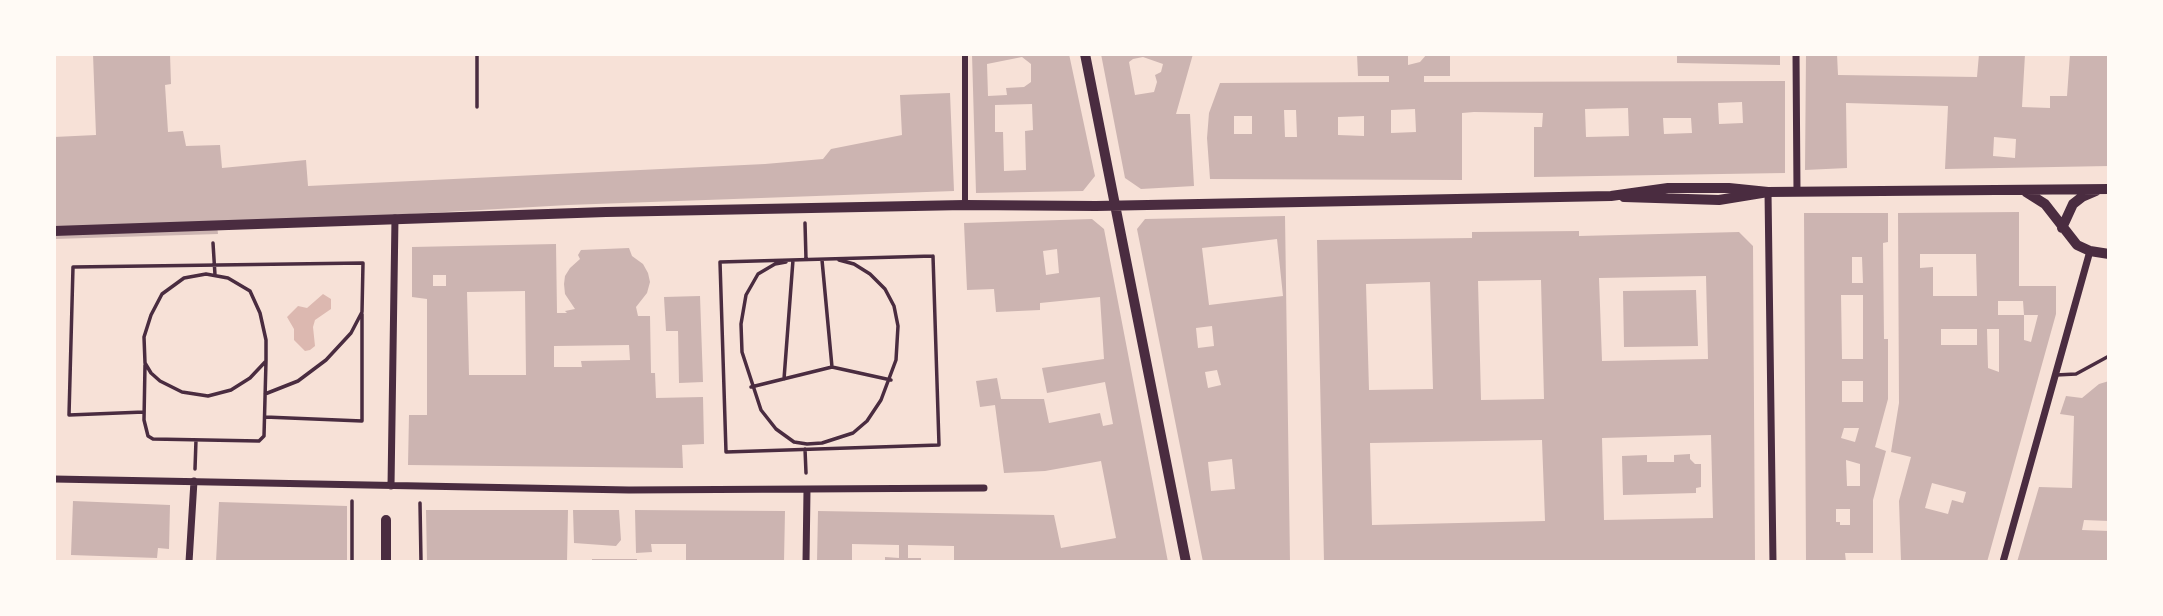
<!DOCTYPE html>
<html>
<head>
<meta charset="utf-8">
<style>
  body { margin:0 }
  #map { position:relative; width:2163px; height:616px; overflow:hidden; background:#f7e1d7; font-family:"Libre Baskerville",serif }
  canvas { display:block }
  .frame { position:absolute; inset:0; border:56px solid #fffaf5; pointer-events:none }
</style>
</head>
<body>
<div id="map">
<canvas width="2163" height="616"></canvas>
<div class="frame"></div>
</div>
<script>
const ctx = document.querySelector('canvas').getContext('2d');
ctx.lineJoin = 'round';
function fillPath(path, color) { ctx.fillStyle = color; ctx.fill(path, 'evenodd'); }
const toPath = rows => new Path2D(rows.map(r => 'M' + r).join(''));
function trace(path, color, width, dash) { ctx.strokeStyle = color; ctx.lineWidth = width; ctx.lineCap = dash ? 'butt' : 'round'; ctx.setLineDash(dash || []); ctx.stroke(path); }
const water = toPath([
  [323,294,331,299,331,309,315,320,313,327,315,346,310,350,305,351,294,340,294,329,287,317,298,306,307,308]
]);
const building = toPath([
  [93,54,170,54,171,84,165,85,168,132,183,131,186,146,220,145,222,168,306,160,308,186,765,164,823,159,831,149,902,135,900,95,950,93,954,191,568,205,217,225,218,234,54,239,54,137,96,135],
  [972,54,1069,54,1095,176,1083,191,976,193],
  [1022,57,1031,64,1031,82,1024,87,1006,88,1007,95,988,96,987,64],
  [1032,104,1033,130,1025,131,1026,170,1004,171,1003,132,995,132,995,105],
  [1101,54,1193,54,1176,114,1190,114,1194,186,1141,189,1125,178],
  [1143,57,1163,64,1161,72,1155,75,1157,82,1154,92,1135,95,1129,62,1133,59],
  [1357,54,1404,54,1408,55,1408,65,1420,62,1427,54,1450,54,1450,76,1424,76,1424,82,1785,81,1785,173,1534,177,1534,127,1542,127,1543,113,1474,112,1462,113,1462,180,1210,179,1207,138,1209,113,1220,83,1389,82,1389,76,1358,76],
  [1742,102,1743,123,1719,124,1718,103],
  [1628,108,1629,136,1586,137,1585,109],
  [1415,109,1416,132,1391,133,1391,110],
  [1284,110,1296,110,1297,137,1285,137],
  [1234,116,1252,116,1252,134,1234,134],
  [1364,116,1364,136,1338,135,1338,117],
  [1663,118,1691,118,1692,133,1664,134],
  [1677,54,1780,54,1780,65,1677,63],
  [1806,54,1837,54,1838,75,1977,77,1979,54,2025,54,2022,107,2050,108,2050,96,2067,96,2070,54,2109,54,2109,166,1945,169,1948,106,1846,103,1847,168,1805,170],
  [1994,137,2016,139,2015,158,1993,156],
  [2019,212,2019,286,2056,286,2056,314,1987,562,1901,561,1899,501,1911,457,1891,452,1899,403,1898,213],
  [1920,254,1976,254,1977,296,1933,296,1933,267,1920,268],
  [1998,301,2023,301,2024,315,2038,315,2031,342,2024,340,2024,315,1998,315],
  [1941,329,1977,329,1977,345,1941,345],
  [1987,329,1999,329,1999,372,1988,368],
  [1932,483,1966,492,1963,503,1952,500,1948,514,1925,508],
  [1804,213,1888,213,1888,242,1883,243,1884,339,1888,339,1888,399,1875,447,1886,451,1873,500,1873,553,1845,553,1846,562,1806,562],
  [1852,257,1862,257,1863,283,1852,283],
  [1841,295,1863,295,1863,359,1842,359],
  [1842,381,1863,381,1863,402,1842,402],
  [1844,428,1859,428,1855,442,1841,438],
  [1846,460,1860,464,1860,486,1847,486],
  [1836,509,1850,509,1850,525,1840,525,1840,522,1836,522],
  [1285,216,1290,562,1203,562,1137,229,1145,219],
  [1277,239,1283,296,1209,305,1202,248],
  [1212,326,1214,346,1198,348,1196,328],
  [1217,370,1221,385,1208,388,1205,372],
  [1232,459,1235,489,1211,491,1208,462],
  [1092,219,1104,229,1168,562,1002,562,986,560,986,562,954,562,954,546,908,545,908,558,921,558,921,562,885,562,885,557,899,558,899,545,852,544,852,562,817,562,818,511,1054,515,1061,548,1116,538,1101,461,1045,471,1004,473,995,405,980,407,976,381,997,378,1001,399,1044,399,1049,423,1100,413,1103,426,1113,424,1105,382,1047,393,1042,368,1104,359,1100,297,1040,303,1040,310,996,312,994,289,967,290,964,223],
  [1057,249,1059,273,1046,275,1043,251],
  [1579,231,1579,236,1739,232,1753,246,1755,562,1324,562,1317,240,1472,238,1472,232],
  [1706,276,1708,359,1602,361,1599,278],
  [1541,280,1544,399,1481,400,1478,281],
  [1430,282,1433,389,1369,390,1366,284],
  [1711,435,1713,518,1604,520,1602,438],
  [1542,440,1545,521,1372,525,1370,443],
  [556,244,557,313,567,313,565,311,575,309,565,294,564,284,565,276,570,268,580,259,578,255,581,250,629,248,632,256,643,264,648,273,650,282,647,293,636,307,638,316,650,316,651,373,655,373,656,398,703,397,704,444,682,445,683,468,408,465,409,415,427,415,427,299,412,297,412,247],
  [433,275,446,275,446,286,433,286],
  [525,291,526,375,469,375,467,292],
  [629,345,630,360,581,361,582,367,554,367,554,346],
  [1696,290,1698,346,1624,347,1623,291],
  [700,296,703,382,679,383,678,331,666,331,664,297],
  [2109,381,2109,521,2084,520,2082,530,2109,531,2109,562,2017,562,2039,487,2072,488,2074,416,2060,414,2066,396,2082,398,2099,384],
  [1690,454,1690,459,1695,464,1701,464,1701,487,1696,488,1696,493,1623,495,1622,456,1647,455,1647,462,1674,462,1674,455],
  [73,501,170,505,169,549,158,548,157,558,71,555],
  [219,502,347,506,347,562,216,562],
  [426,510,568,510,567,562,427,562],
  [573,510,619,510,621,540,616,546,574,543],
  [635,510,785,511,784,562,686,562,686,544,651,544,652,552,636,553],
  [592,559,637,559,637,562,592,562]
]);
const path = toPath([
  [477,54,477,107],
  [805,223,806,259],
  [213,243,215,275],
  [933,256,939,445,726,452,720,262,933,256],
  [822,260,832,367],
  [786,262,775,264,758,274,746,295,741,324,742,352,761,410,776,429,794,442,807,444,822,443,853,433,867,421,881,400,896,360,898,326,894,306,885,289,870,274,854,264,839,260],
  [206,274,228,278,250,291,260,313,266,340,266,361,250,378,231,390,208,396,182,392,160,381,151,373,145,363,144,337,151,315,162,294,184,278,206,274],
  [145,365,144,420,148,436,153,439,259,441,264,436,266,361],
  [784,379,793,260],
  [751,387,832,367,891,380],
  [144,412,69,415,73,267,363,263,362,312,351,333,326,360,298,381,265,394],
  [265,417,362,421,362,314],
  [805,449,806,473],
  [195,469,196,440],
  [352,501,352,562],
  [420,503,421,562]
]);
const service = toPath([
  [2056,375,2076,374,2109,356]
]);
const pedestrian = toPath([
  [965,205,965,54]
]);
const minor = toPath([
  [1796,54,1797,192],
  [1768,192,1773,562],
  [54,479,629,490,984,488],
  [391,486,395,218],
  [189,562,194,481],
  [806,562,807,490],
  [2003,562,2090,251]
]);
const tertiary = toPath([
  [1085,54,1186,562],
  [2026,192,2045,204,2077,245,2090,251,2109,254],
  [1624,197,1719,200,1768,192,2109,189],
  [2062,228,2073,204,2082,197,2096,191],
  [54,231,606,212,965,205,1096,206,1611,196,1668,188,1729,188,1768,192],
  [386,520,386,562]
]);
fillPath(water, '#dcb8b0');
fillPath(building, '#ccb4b1');
trace(path, '#4a2c40', 3.5);
trace(service, '#4a2c40', 3.5);
trace(pedestrian, '#4a2c40', 6);
trace(minor, '#4a2c40', 7);
trace(tertiary, '#4a2c40', 10);
</script>
</body>
</html>
